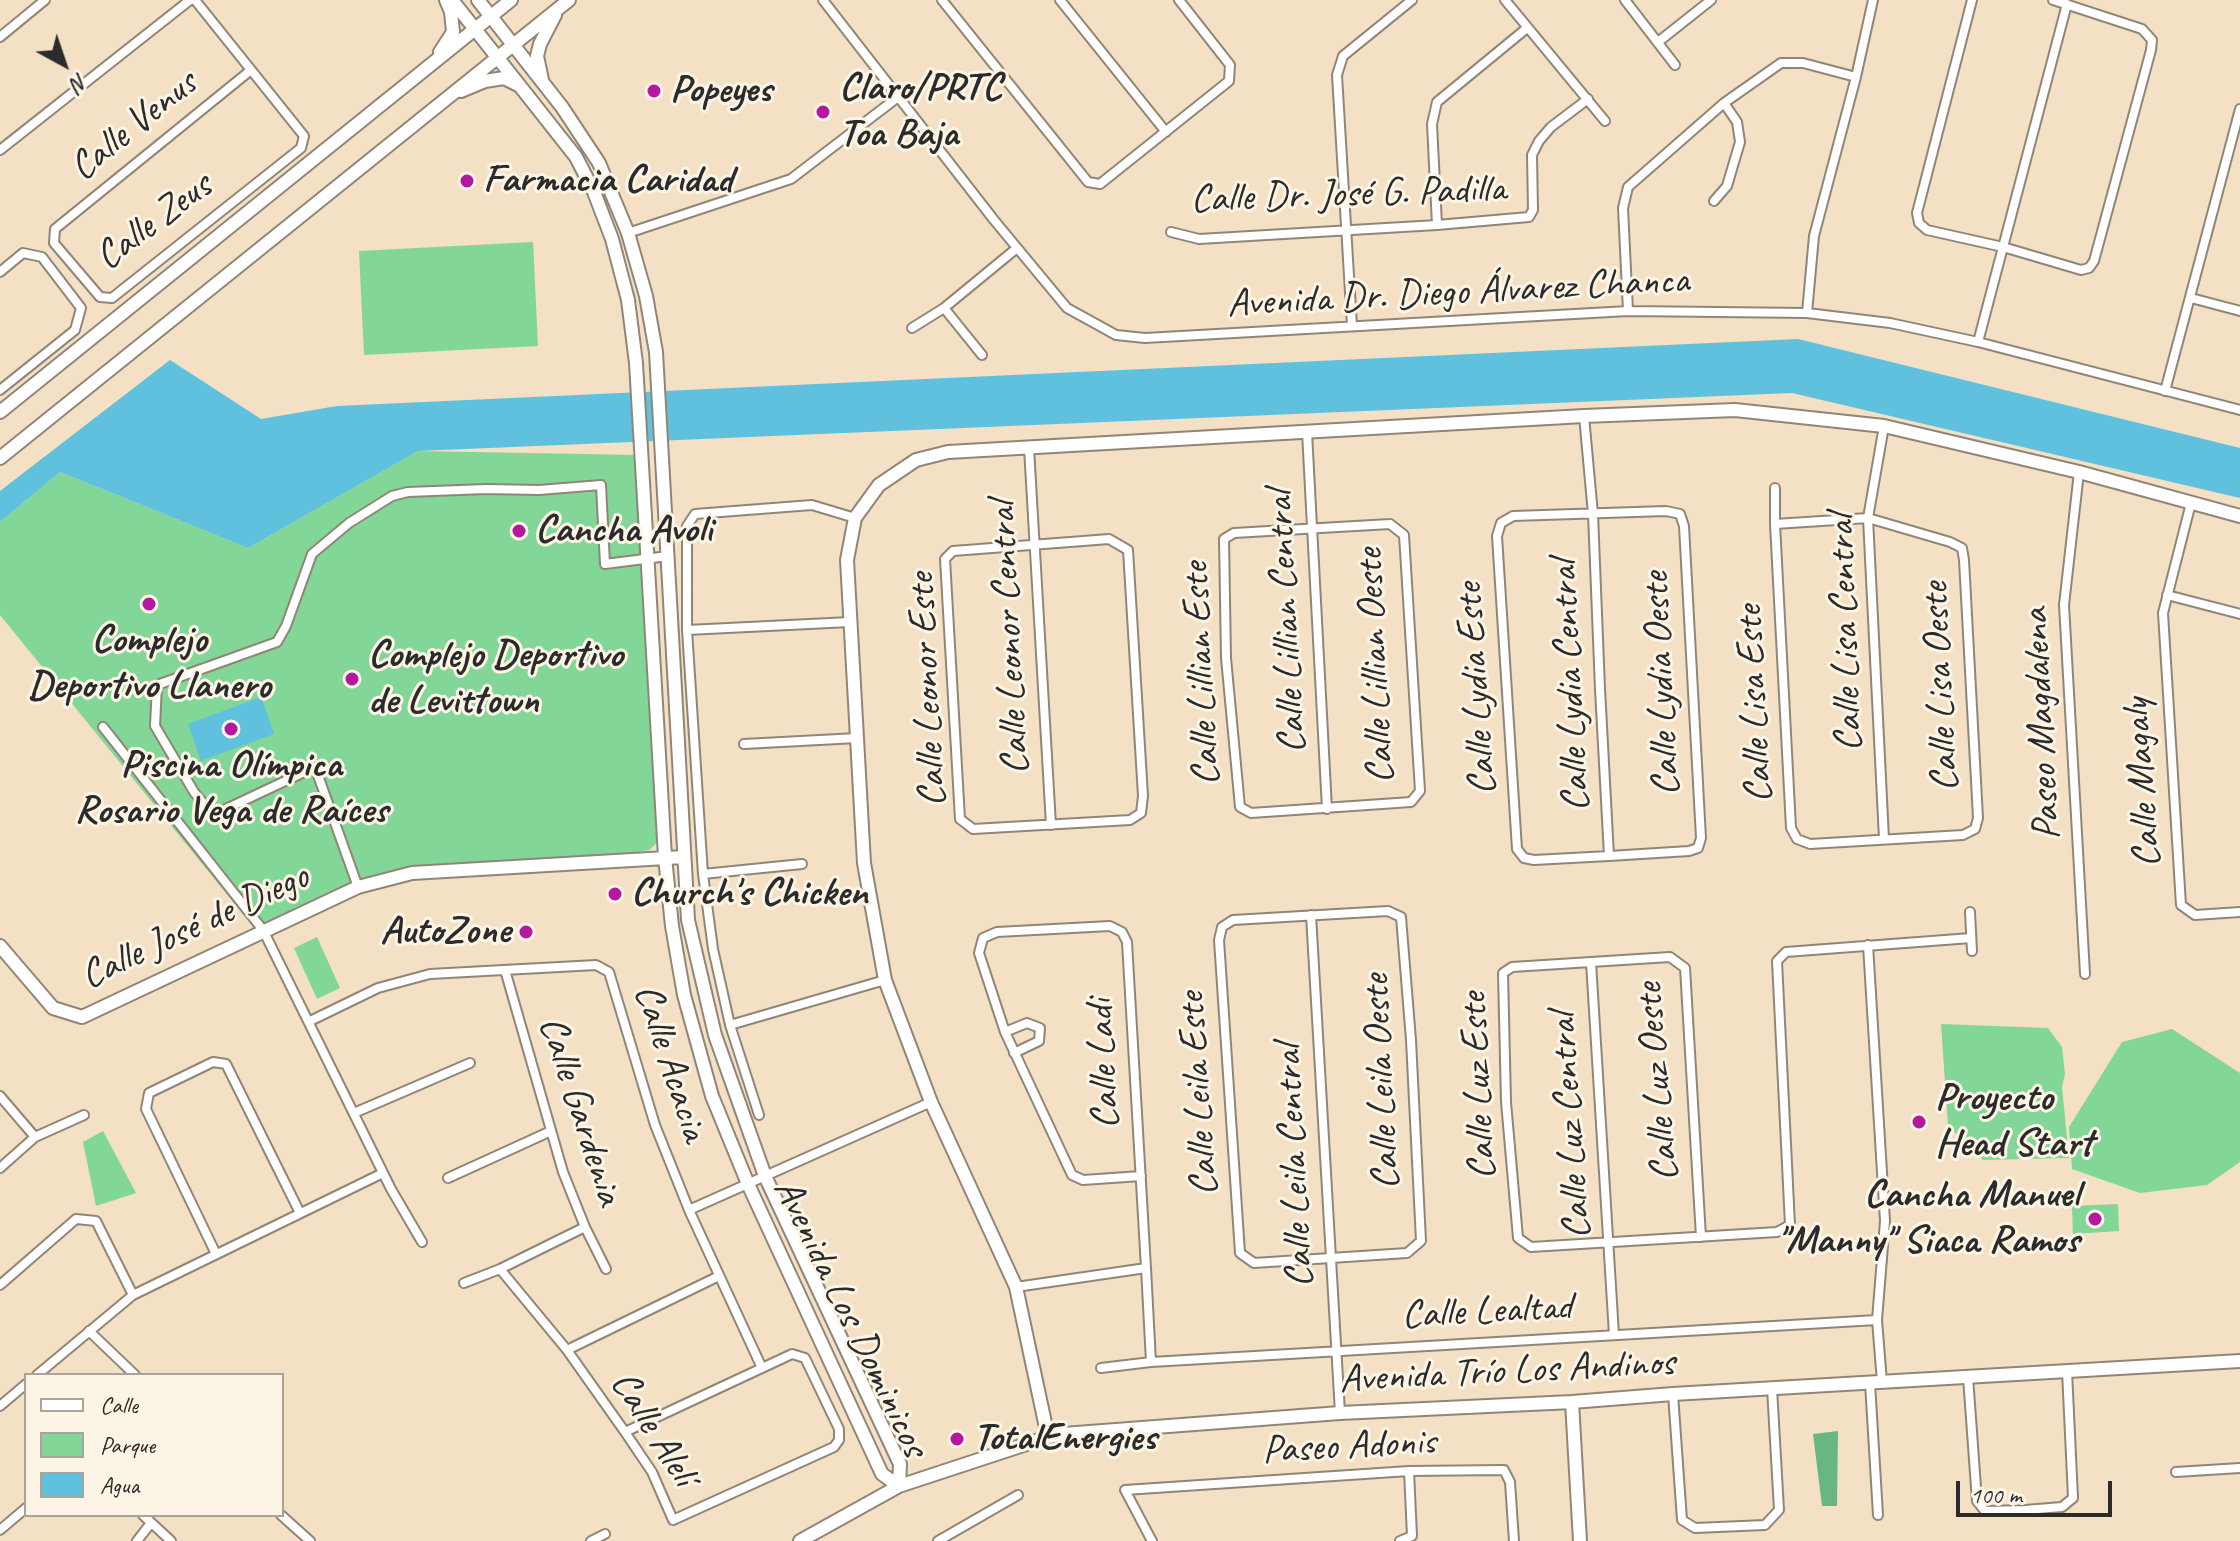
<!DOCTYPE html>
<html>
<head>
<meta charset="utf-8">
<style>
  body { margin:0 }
  #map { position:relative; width:2240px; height:1541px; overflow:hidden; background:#f4e0c4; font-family:Caveat,sans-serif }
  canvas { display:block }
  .legend { position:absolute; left:24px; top:1373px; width:260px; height:144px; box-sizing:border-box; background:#fcf5e5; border:2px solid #a8a49b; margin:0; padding:10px 14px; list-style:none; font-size:24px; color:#2b2b2b }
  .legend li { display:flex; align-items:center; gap:16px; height:40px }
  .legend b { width:40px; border:2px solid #a8a49b }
  .north { position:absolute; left:24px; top:24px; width:80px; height:80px; -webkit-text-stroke:6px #fcf5e5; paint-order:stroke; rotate:140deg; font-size:22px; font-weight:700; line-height:32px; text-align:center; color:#2b2b2b }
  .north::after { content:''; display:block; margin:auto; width:28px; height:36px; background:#2b2b2b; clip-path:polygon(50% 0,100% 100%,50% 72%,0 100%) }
  .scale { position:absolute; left:1956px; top:1481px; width:156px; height:36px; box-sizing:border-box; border:4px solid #2b2b2b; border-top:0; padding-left:10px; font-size:24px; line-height:28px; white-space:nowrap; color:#2b2b2b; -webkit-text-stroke:6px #fcf5e5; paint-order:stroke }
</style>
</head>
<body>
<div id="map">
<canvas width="2240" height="1541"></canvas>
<ul class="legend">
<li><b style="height:10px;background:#fff"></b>Calle</li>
<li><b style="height:22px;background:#81d698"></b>Parque</li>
<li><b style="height:22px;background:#5fc1dd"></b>Agua</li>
</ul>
<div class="north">N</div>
<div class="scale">100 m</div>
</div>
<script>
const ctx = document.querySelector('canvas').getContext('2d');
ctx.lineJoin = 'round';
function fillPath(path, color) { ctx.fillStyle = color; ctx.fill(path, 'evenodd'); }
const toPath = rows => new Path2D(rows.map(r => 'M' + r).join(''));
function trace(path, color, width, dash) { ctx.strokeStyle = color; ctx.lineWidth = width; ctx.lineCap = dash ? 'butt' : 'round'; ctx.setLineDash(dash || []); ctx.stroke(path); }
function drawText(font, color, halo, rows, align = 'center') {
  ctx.font = font + ' Caveat,sans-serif'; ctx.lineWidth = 6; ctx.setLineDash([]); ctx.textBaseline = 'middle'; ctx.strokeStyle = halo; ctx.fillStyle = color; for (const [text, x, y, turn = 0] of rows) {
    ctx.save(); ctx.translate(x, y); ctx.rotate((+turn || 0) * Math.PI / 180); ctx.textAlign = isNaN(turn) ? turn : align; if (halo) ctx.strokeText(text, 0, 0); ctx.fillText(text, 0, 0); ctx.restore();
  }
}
const green = toPath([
  [533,242,538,346,364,355,359,251],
  [418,451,639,455,661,827,657,843,649,850,632,853,412,871,270,923,253,922,247,919,0,615,0,522,60,472,248,548],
  [317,937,340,988,317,999,294,948],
  [1941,1024,2048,1028,2062,1047,2065,1074,2062,1087,2069,1158,1983,1160,1948,1126],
  [2172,1029,2240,1073,2240,1162,2207,1185,2140,1193,2072,1169,2069,1127,2122,1042],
  [103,1131,136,1193,96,1206,83,1142],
  [2118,1204,2119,1231,2073,1234,2072,1206]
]);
const forest = toPath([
  [1838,1431,1837,1506,1822,1506,1813,1434]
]);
const water = toPath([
  [1798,339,2240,448,2240,498,1792,393,418,451,248,548,60,472,0,522,0,491,170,360,261,419,337,406],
  [261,697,274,734,201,761,188,724]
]);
const street = toPath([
  [195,0,304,136,301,148,112,298,100,297,54,243,55,229,251,70],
  [823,0,994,220,1067,308,1116,335,1145,338,1628,311,1807,313,1890,323,1978,342,2240,410],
  [942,0,1088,182,1100,184,1229,81,1230,65,1179,0],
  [1060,0,1166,132],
  [1505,0,1605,121],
  [1625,0,1675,65],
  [1972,0,1917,213,1919,223,1927,230,2003,247,2081,270,2089,268,2094,261,2151,50,2152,40,2142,29,2053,0],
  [0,37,45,0],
  [1658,42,1711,0],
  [0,150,190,0],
  [1714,201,1727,186,1740,142,1737,122,1724,103],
  [1437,225,1432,124,1437,102,1527,28],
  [1171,232,1199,239,1437,225,1529,217,1533,210,1532,155,1539,141,1551,127,1588,99],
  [628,233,791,179,898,97],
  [0,272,23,253,42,257,81,308,75,330,0,390],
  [2191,298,2240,311],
  [944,308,982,355],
  [1628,311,1623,208,1628,187,1724,103,1781,63,1803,63,1856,77],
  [1807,313,1814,236,1856,77,1873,0],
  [1352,326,1337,75,1343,56,1412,0],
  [912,328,944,308,1017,248],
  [1978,342,2067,4],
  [2165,391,2240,109],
  [1584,416,1593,514,1600,689,1609,856],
  [1307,432,1327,809],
  [1029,448,1051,825],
  [2079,472,2064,605,2085,974],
  [1775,488,1775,524,1791,828,1797,839,1810,844,1963,835,1975,829,1978,818,1964,560,1962,548,1950,542,1868,518,1775,524],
  [2191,503,2163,613,2181,905,2195,915,2240,912],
  [1666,511,1680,514,1684,526,1701,838,1698,848,1689,851,1609,856,1534,860,1524,858,1517,849,1497,536,1501,523,1513,516,1666,511],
  [1390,524,1404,535,1420,791,1411,802,1251,813,1240,807,1226,658,1224,539,1234,533,1390,524],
  [1109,539,1128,550,1143,796,1141,813,1130,820,973,829,960,819,945,559,953,551,1109,539],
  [2167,595,2240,614],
  [687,630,850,622],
  [103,727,263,930,391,1189,422,1242],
  [744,744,857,738],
  [1884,839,1868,518,1884,426],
  [703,874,802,864],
  [358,887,315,767,213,815,194,792,155,726,157,685,277,642,286,626,312,554,349,523,392,496,408,492,486,489,539,490,601,485,605,564,668,556],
  [1388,911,1401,917,1411,1040,1421,1241,1407,1253,1254,1263,1240,1253,1219,940,1222,927,1233,920,1388,911],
  [1970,912,1972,951],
  [1311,915,1340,1413],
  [1868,945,1885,1221,1877,1320,1882,1382],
  [1591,962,1614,1335],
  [505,970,563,1172,585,1227,606,1269],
  [310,1021,378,988,430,974,596,965,609,972,655,1125,689,1210,762,1368],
  [730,1025,885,980],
  [1005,1032,1027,1023,1040,1028,1039,1041,1014,1053],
  [0,1096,35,1137],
  [354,1113,470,1063],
  [759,1115,730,1025,713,949,703,874,687,630,687,526,695,514,812,505,855,518],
  [0,1168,35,1137,84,1115],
  [1141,1176,1083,1180,1072,1175,1005,1032,979,953,983,938,997,932,1110,926,1122,932,1127,942,1146,1268,1151,1362],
  [448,1178,551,1131],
  [689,1210,931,1102],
  [1701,1237,1685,968,1670,957,1512,967,1503,973,1506,1102,1518,1238,1531,1247,1777,1232,1790,1225,1777,961,1786,952,1971,938],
  [216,1254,146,1109,149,1093,213,1062,226,1064,300,1213],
  [500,1269,567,1350,625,1432,652,1472,673,1520,834,1447,839,1440,839,1429,805,1358,792,1354,625,1432],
  [464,1283,500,1269,585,1227],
  [0,1285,76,1219,96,1221,133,1295],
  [1016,1287,1146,1268],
  [89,1331,135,1375],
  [567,1350,719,1276],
  [1101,1368,1151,1362,1877,1320],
  [37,1375,133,1295,383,1173],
  [1968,1377,1977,1501,1985,1511,2025,1510,2062,1507,2073,1498,2067,1371],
  [1870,1383,1878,1515],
  [1673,1394,1682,1520,1695,1528,1765,1525,1779,1510,1772,1388],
  [0,1406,26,1384],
  [2176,1472,2240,1468],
  [143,1515,171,1541],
  [281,1515,310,1541],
  [0,1530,26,1508],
  [137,1541,151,1523],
  [591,1541,605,1534],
  [938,1541,1018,1495],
  [1152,1541,1125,1490,1409,1471,1504,1470,1510,1482,1514,1541],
  [1400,1541,1412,1536,1409,1471]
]);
const secondary = toPath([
  [452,0,576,157,594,192,612,239,628,300,636,363,665,857,672,926,684,995,712,1096,748,1184,882,1474,899,1486],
  [478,0,562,107,599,163,628,233,646,296,656,352,688,920,715,1035,765,1176,900,1464,899,1486],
  [440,52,453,32,451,12,446,0],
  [542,80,537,56,540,44,555,15],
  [461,91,485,81,504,78,518,85],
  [0,412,511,0],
  [0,458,569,0],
  [0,946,53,1008,82,1017,358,887,412,873,683,857],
  [1572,1402,1580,1541],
  [1048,1437,1016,1287,931,1102,885,980,864,863,847,560,855,518,879,485,916,460,948,452,1584,416,1735,410,1884,426,2079,472,2240,516],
  [800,1541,899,1486,1048,1437,1063,1434,1340,1413,1572,1402,1673,1394,2240,1361]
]);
const markers = [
  [654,91,8,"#b5179e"],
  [823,112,8,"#b5179e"],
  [467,181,8,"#b5179e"],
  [519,531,8,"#b5179e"],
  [149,604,8,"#b5179e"],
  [352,679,8,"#b5179e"],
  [231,729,8,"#b5179e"],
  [615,894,8,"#b5179e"],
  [526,932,8,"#b5179e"],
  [1919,1122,8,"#b5179e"],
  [2095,1219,8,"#b5179e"],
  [957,1439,8,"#b5179e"]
];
const poiNames = [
  ["Claro/PRTC",839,89],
  ["Toa Baja",839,135],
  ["Popeyes",670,91],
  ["Farmacia Caridad",483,181],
  ["Cancha Avoli",535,531],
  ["Complejo",149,641,"center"],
  ["Deportivo Llanero",149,687,"center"],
  ["Complejo Deportivo",368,656],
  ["de Levittown",368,702],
  ["Piscina Olímpica",231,766,"center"],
  ["Rosario Vega de Raíces",231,812,"center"],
  ["Church's Chicken",631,894],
  ["AutoZone",510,932,"right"],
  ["Proyecto",1935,1099],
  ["Head Start",1935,1145],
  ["Cancha Manuel",2079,1196,"right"],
  ["\"Manny\" Siaca Ramos",2079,1242,"right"],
  ["TotalEnergies",973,1439]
];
const streetNames = [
  ["Calle Venus",134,126,-39],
  ["Calle Dr. José G. Padilla",1348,195,-2],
  ["Calle Zeus",154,222,-37],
  ["Avenida Dr. Diego Álvarez Chanca",1458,293,-3],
  ["Calle Lillian Central",1287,622,-93],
  ["Calle Lisa Central",1846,633,-92],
  ["Calle Leonor Central",1010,638,-93],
  ["Calle Lillian Oeste",1376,666,-93],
  ["Calle Lillian Este",1202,674,-93],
  ["Calle Lydia Oeste",1662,684,-93],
  ["Calle Lydia Central",1571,686,-93],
  ["Calle Lisa Oeste",1941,687,-93],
  ["Calle Lydia Este",1477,689,-94],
  ["Calle Leonor Este",928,690,-93],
  ["Calle Lisa Este",1755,704,-93],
  ["Paseo Magdalena",2042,724,-93],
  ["Calle Magaly",2143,783,-94],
  ["Calle José de Diego",195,927,-25],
  ["Calle Acacia",670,1063,72],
  ["Calle Ladi",1104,1064,-93],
  ["Calle Leila Oeste",1382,1082,-93],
  ["Calle Luz Oeste",1658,1082,-95],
  ["Calle Luz Este",1479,1086,-93],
  ["Calle Leila Este",1199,1094,-94],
  ["Calle Gardenia",580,1111,72],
  ["Calle Luz Central",1571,1126,-94],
  ["Calle Leila Central",1295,1166,-93],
  ["Calle Lealtad",1487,1312,-3],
  ["Avenida Los Dominicos",850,1318,64],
  ["Avenida Trío Los Andinos",1507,1372,-3],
  ["Calle Alelí",653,1429,58],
  ["Paseo Adonis",1349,1447,-3]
];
fillPath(green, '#81d698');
fillPath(forest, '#68b780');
fillPath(water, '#5fc1dd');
trace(street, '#908678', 12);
trace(secondary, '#908678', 16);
trace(street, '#fff', 8);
trace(secondary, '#fff', 12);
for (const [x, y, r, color] of markers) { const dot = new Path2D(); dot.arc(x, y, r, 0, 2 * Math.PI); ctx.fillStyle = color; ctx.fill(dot); trace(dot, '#fcf5e5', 3); }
drawText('bold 40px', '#2b2b2b', '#fcf5e5', poiNames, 'left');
drawText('40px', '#2b2b2b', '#fcf5e5', streetNames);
</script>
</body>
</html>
